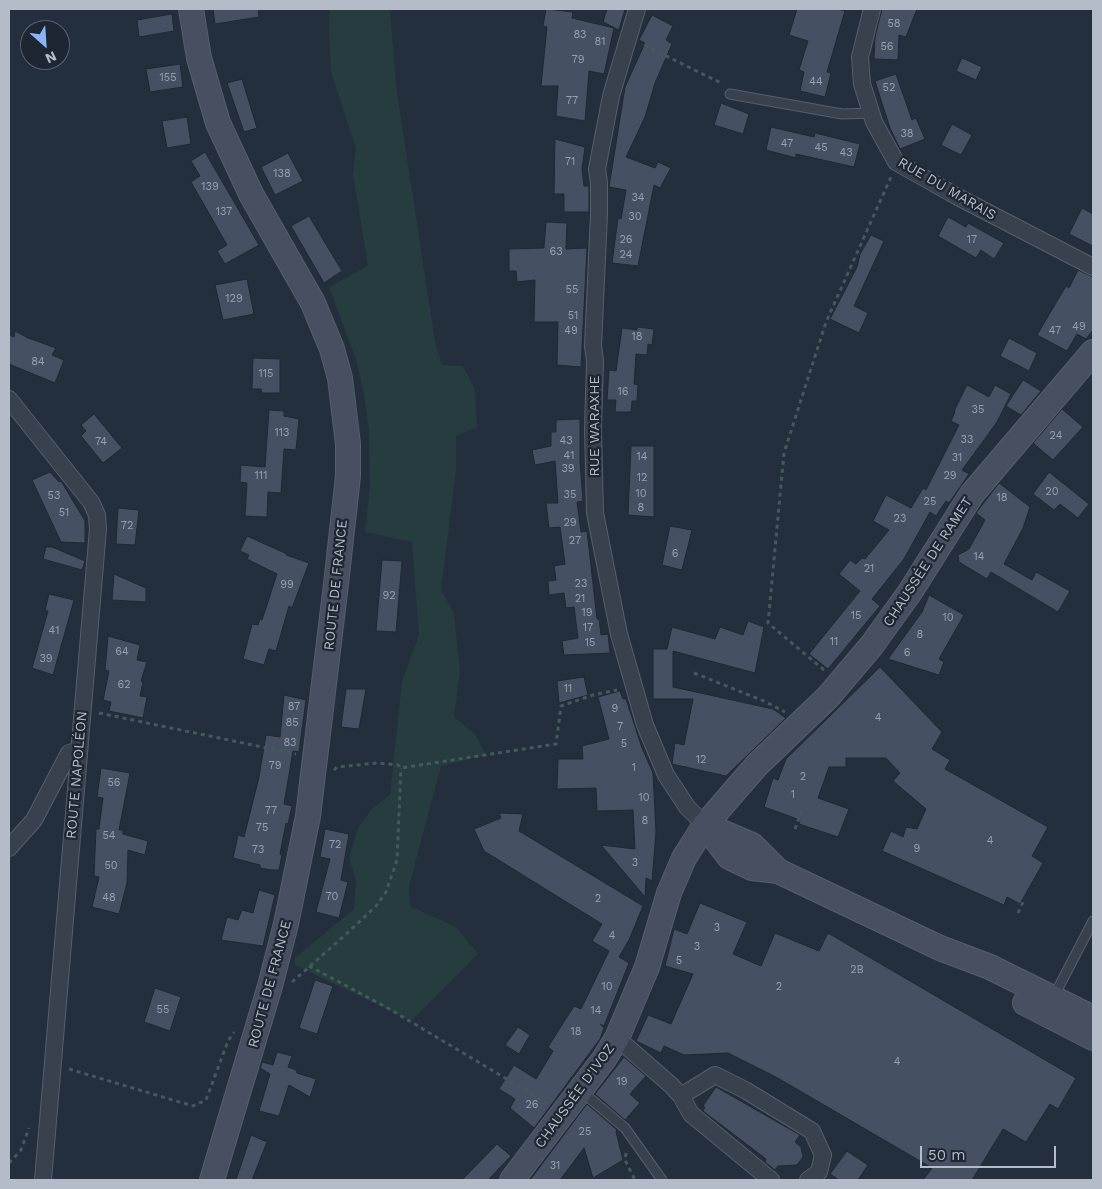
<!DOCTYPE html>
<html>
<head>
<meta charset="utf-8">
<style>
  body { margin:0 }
  #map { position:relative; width:1102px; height:1189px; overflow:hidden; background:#242f3e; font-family:"Work Sans",sans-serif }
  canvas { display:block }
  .frame { position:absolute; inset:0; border:10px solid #b4bcc9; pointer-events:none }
  .north { position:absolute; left:20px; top:20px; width:50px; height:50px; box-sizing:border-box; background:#1d2633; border:1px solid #59626f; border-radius:50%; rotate:154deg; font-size:14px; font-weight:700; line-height:20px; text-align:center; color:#b4bcc9 }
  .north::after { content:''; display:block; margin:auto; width:18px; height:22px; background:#8ab4f8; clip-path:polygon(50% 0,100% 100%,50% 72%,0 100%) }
  .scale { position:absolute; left:920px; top:1146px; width:136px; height:22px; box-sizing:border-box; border:2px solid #b4bcc9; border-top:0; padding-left:6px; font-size:15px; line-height:18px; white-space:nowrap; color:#b4bcc9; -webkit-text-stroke:4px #1d2633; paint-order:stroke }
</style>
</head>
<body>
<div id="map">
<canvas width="1102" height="1189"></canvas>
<div class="frame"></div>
<div class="north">N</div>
<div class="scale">50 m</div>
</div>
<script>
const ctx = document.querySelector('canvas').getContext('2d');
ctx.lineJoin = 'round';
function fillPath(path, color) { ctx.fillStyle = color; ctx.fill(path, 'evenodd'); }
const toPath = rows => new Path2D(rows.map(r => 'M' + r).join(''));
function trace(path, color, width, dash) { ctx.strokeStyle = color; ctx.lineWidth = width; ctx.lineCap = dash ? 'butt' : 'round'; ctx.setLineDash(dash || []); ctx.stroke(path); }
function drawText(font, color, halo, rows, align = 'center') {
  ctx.font = font + ' "Work Sans",sans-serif'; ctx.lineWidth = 4.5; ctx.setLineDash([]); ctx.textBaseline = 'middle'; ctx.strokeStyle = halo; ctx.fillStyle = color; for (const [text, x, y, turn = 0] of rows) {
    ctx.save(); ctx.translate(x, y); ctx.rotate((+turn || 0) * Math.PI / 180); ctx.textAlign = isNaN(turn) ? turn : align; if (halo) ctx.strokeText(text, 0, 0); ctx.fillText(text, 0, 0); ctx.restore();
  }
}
const green = toPath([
  [330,9,390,9,396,85,435,342,442,365,463,366,475,390,477,427,456,436,456,471,441,590,454,613,460,672,454,717,475,734,486,755,441,766,409,886,410,906,456,927,478,954,411,1021,295,965,295,958,354,909,356,880,349,858,358,828,371,810,390,795,402,681,419,635,412,542,365,532,370,485,369,430,364,395,356,359,329,287,368,266,353,175,356,149,331,72,329,25]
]);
const building = toPath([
  [213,9,258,9,259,17,215,24,213,9],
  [546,9,573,12,572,18,614,28,604,74,589,71,585,121,556,116,558,86,541,86,547,27,543,26,546,9],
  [607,9,625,9,619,30,603,22,607,9],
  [797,9,838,9,845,11,827,72,831,73,825,97,800,91,804,72,799,70,808,41,789,35,797,9],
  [882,9,917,9,906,37,899,35,898,60,874,59,875,37,882,9],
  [172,14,174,31,139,37,137,20,172,14],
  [652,15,673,26,666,40,672,44,655,83,645,117,626,157,655,168,658,162,671,168,660,188,654,185,638,266,612,263,618,218,621,219,626,190,609,187,625,87,645,43,639,40,652,15],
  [962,58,982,67,976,80,956,71,962,58],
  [180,64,183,87,150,92,146,69,180,64],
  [896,74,912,120,916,118,925,139,900,149,890,128,875,81,896,74],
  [242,79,257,128,244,132,227,83,242,79],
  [721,103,749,114,743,134,714,125,721,103],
  [187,117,191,144,167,148,162,121,187,117],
  [952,124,972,135,961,155,941,145,952,124],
  [771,127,814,137,815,133,860,144,854,167,796,154,796,158,766,150,771,127],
  [555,139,585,147,582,169,584,186,589,186,589,212,564,212,564,194,554,194,555,139],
  [205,152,259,245,225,264,217,251,227,245,191,182,200,176,191,161,205,152],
  [288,153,303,181,275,195,261,167,288,153],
  [1082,208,1093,214,1093,246,1069,234,1082,208],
  [309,216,342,271,324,283,291,226,309,216],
  [948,217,966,227,968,223,1004,243,994,259,981,250,976,258,938,236,948,217],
  [546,222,567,223,566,249,587,248,581,367,557,365,558,322,534,322,535,280,517,282,516,271,509,271,509,249,544,248,546,222],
  [871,235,884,241,854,306,868,313,859,333,830,319,857,267,860,254,871,235],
  [1078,270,1093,277,1093,330,1086,339,1077,334,1067,351,1037,335,1066,286,1069,288,1078,270],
  [247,279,254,314,223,320,215,285,247,279],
  [637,327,654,329,652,345,648,344,647,355,636,354,634,384,638,385,637,401,632,401,631,412,615,412,616,400,607,400,609,370,616,371,622,328,637,330,637,327],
  [15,331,28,338,56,348,52,355,64,360,55,383,9,364,9,335,14,337,15,331],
  [1009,338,1037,353,1029,371,1000,356,1009,338],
  [253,358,280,359,280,393,262,393,261,389,252,389,253,358],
  [1023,380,1041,391,1021,415,1006,406,1023,380],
  [967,385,989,397,995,385,1011,394,997,422,962,470,969,474,949,503,946,501,936,516,930,512,904,559,872,599,880,606,828,669,809,654,860,591,839,574,850,560,856,564,862,558,865,559,889,530,873,521,886,495,911,508,923,488,926,490,959,425,951,421,955,412,954,411,967,385],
  [1062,409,1083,427,1053,460,1033,443,1062,409],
  [269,410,284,411,284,416,299,419,296,450,284,449,281,493,268,492,267,517,245,516,247,483,240,482,241,465,265,467,269,410],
  [94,414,122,448,103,463,81,436,86,431,81,425,94,414],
  [580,419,580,462,583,501,577,502,581,532,587,531,597,619,599,619,601,635,608,634,610,653,564,655,562,641,578,638,574,607,566,608,564,593,549,595,548,581,556,580,554,566,565,564,560,527,549,528,546,503,558,503,555,461,535,465,532,450,551,446,551,432,556,432,556,420,580,419],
  [631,446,654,446,654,517,628,515,631,446],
  [50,472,59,482,61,481,85,521,85,543,61,542,32,480,50,472],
  [1049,472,1089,504,1078,518,1060,504,1054,510,1033,494,1049,472],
  [999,483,1030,507,1023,528,1004,564,1032,580,1036,572,1070,591,1058,612,991,572,987,579,959,562,958,555,969,549,985,520,976,513,999,483],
  [118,508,139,510,135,545,116,544,118,508],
  [670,526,692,530,682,570,662,565,670,526],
  [247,536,287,554,286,555,309,563,292,608,289,606,276,651,269,649,264,665,243,659,252,624,258,625,260,619,262,620,277,574,247,559,249,555,240,551,247,536],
  [46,547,52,547,85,561,82,570,43,559,46,547],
  [382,560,402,561,396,632,376,631,382,560],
  [114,574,146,588,146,602,112,600,114,574],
  [49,594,74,600,53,675,32,668,48,611,45,610,49,594],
  [929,595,964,615,939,659,944,662,939,675,888,659,922,612,929,595],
  [748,621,764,627,755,673,673,651,673,687,773,709,786,718,726,776,672,764,675,743,684,745,693,699,653,699,653,649,667,649,672,627,715,639,720,627,743,635,748,621],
  [108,636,140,645,137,660,147,662,141,681,143,682,140,696,147,697,143,718,109,711,111,702,103,700,109,671,105,670,108,636],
  [880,667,942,732,932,749,950,760,945,769,1048,827,1032,856,1043,863,1020,904,1007,897,1004,905,882,851,891,831,903,837,906,827,917,829,926,809,893,781,900,773,886,758,846,758,846,767,829,767,818,798,849,809,838,837,799,824,800,820,764,807,773,778,778,780,786,759,880,667],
  [584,677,588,695,559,703,557,681,584,677],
  [346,689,366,689,359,729,341,727,346,689],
  [620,691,623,699,626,699,642,748,653,773,656,832,652,881,646,878,645,897,601,845,635,849,633,810,597,811,596,788,557,789,558,759,583,759,582,746,609,739,598,697,620,691],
  [284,695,306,700,299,752,293,751,284,804,292,806,288,824,286,823,280,854,282,855,279,870,271,870,260,868,260,865,233,858,238,835,244,837,259,777,266,735,280,737,284,695],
  [101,768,130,773,119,830,123,830,123,834,148,841,145,855,128,850,127,883,119,914,92,907,99,877,94,876,96,829,99,829,103,798,97,797,101,768],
  [499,813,523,814,519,831,643,906,629,940,619,957,629,963,604,1026,600,1024,604,1028,600,1039,534,1128,510,1108,515,1099,499,1089,514,1065,536,1079,553,1051,548,1047,574,1006,581,1009,609,951,592,941,602,924,484,851,474,829,501,818,499,813],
  [325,829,349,834,341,880,348,882,339,918,316,912,330,859,320,857,325,829],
  [259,890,275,895,263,946,221,940,227,917,238,920,242,910,253,913,259,890],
  [700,903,747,922,733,954,761,966,775,933,819,951,828,933,1076,1078,1058,1109,1050,1104,1026,1142,1003,1129,972,1180,923,1180,932,1168,776,1077,728,1053,684,1055,664,1046,661,1053,636,1041,648,1015,671,1024,693,974,665,966,674,929,687,934,700,903],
  [315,980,333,986,317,1034,299,1028,315,980],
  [155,988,181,997,170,1031,144,1022,155,988],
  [518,1027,530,1035,519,1054,505,1045,518,1027],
  [277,1052,292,1056,288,1067,296,1070,297,1073,316,1079,310,1097,289,1085,279,1116,259,1111,270,1074,260,1068,261,1066,262,1062,273,1065,277,1052],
  [624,1057,646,1076,630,1094,640,1103,625,1120,595,1094,624,1057],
  [716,1087,800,1135,795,1142,801,1147,803,1157,797,1165,778,1166,775,1170,765,1162,766,1159,703,1111,705,1107,703,1106,716,1087],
  [587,1104,617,1130,616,1132,623,1160,593,1178,584,1148,560,1180,530,1180,587,1104],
  [251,1135,267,1142,252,1180,236,1180,251,1135],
  [497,1144,511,1156,488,1180,462,1180,497,1144],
  [847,1151,868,1165,858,1180,839,1180,830,1174,847,1151]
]);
const path = toPath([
  [644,45,723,84],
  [824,670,768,623,784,453,826,322,891,177],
  [694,673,764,701,785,712],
  [99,713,296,754],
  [334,770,337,767,377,763,398,765,401,768,556,744,561,706,593,695,617,690],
  [795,829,801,813,802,814],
  [1018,913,1023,902],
  [309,966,386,1007,547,1103],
  [292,982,343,937,376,906,386,892,397,860,401,768],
  [69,1069,193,1106,206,1100,228,1041,234,1032],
  [626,1153,625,1160,635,1180],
  [9,1163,21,1150,29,1128]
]);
const lane = toPath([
  [730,94,842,114,873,113],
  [1053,998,1093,921],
  [580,1090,625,1128,662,1180]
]);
const street = toPath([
  [637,9,611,96,597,169,599,183,599,214,593,346,595,361,593,429,595,513,619,634,645,725,666,775,687,807,705,825],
  [872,9,860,57,862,84,874,122,896,162,958,197,1093,267],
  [9,399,91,502,97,515,98,529,43,1180],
  [9,848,34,820,69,753,79,750],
  [617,1038,672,1086,681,1096,691,1114,771,1180],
  [681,1096,715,1075,745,1090,812,1131,823,1155,819,1172,808,1180]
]);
const secondary = toPath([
  [191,9,199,58,218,123,251,194,313,303,332,349,340,378,348,444,348,476,336,584,308,816,286,924,270,986,212,1180],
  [705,825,752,845,778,871,940,948,990,967,1093,1018],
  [705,825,729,857,752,868,778,871],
  [1025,1003,1093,1038],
  [512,1180,604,1059,617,1038,647,967,669,893,684,858,705,825,757,765,828,697,872,645,910,592,972,494,1093,352]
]);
const numberNames = [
  ["58",894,24],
  ["83",580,35],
  ["81",600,42],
  ["56",887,47],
  ["79",578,60],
  ["155",168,78],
  ["44",816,82],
  ["52",889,88],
  ["77",572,101],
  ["38",907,134],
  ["47",787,144],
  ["45",821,148],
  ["43",846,153],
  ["71",570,162],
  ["138",282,174],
  ["139",210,187],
  ["34",638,198],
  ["137",224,212],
  ["30",635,217],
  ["26",626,240],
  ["17",972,240],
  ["63",556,252],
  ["24",626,255],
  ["55",572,290],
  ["129",234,299],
  ["51",573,316],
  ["49",1079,327],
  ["49",571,331],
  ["47",1055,331],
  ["18",637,337],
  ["84",38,362],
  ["115",266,374],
  ["16",623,392],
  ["35",978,410],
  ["113",282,433],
  ["24",1056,436],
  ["33",967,440],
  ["43",566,441],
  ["74",101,442],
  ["41",569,456],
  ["14",642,457],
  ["31",957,458],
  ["39",568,469],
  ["111",261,476],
  ["29",950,476],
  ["12",642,478],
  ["20",1052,492],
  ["10",641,494],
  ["35",570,495],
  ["53",54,496],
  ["18",1002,498],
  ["25",930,502],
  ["8",641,508],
  ["51",64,513],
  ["23",900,519],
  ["29",570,523],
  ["72",127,526],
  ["27",575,541],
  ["6",675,554],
  ["14",979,557],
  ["21",869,569],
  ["23",581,584],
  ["99",287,585],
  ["92",389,596],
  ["21",580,599],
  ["19",587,613],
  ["15",856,616],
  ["10",948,618],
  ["17",588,628],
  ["41",54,631],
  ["8",920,635],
  ["11",834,642],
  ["15",590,643],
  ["64",122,652],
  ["6",907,653],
  ["39",46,659],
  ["62",124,685],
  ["11",568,689],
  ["87",294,707],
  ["9",615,709],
  ["4",878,718],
  ["85",292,723],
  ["7",620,727],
  ["83",290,743],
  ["5",624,744],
  ["12",701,760],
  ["79",275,766],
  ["1",634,768],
  ["2",803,777],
  ["56",114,783],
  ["1",793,795],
  ["10",644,798],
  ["77",271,811],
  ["8",645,821],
  ["75",262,828],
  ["54",109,836],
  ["4",990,841],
  ["72",335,845],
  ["9",917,849],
  ["73",258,850],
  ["3",635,863],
  ["50",111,866],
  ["70",332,897],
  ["48",109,898],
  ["2",598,899],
  ["3",717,928],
  ["4",612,936],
  ["3",697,947],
  ["5",679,961],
  ["2B",857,970],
  ["10",607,987],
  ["2",779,987],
  ["55",163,1010],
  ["14",596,1011],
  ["18",576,1032],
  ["4",897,1062],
  ["19",622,1082],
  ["26",532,1105],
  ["25",585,1132],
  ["31",555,1166]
];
const streetNames = [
  ["RUE DU MARAIS",947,189,30],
  ["RUE WARAXHE",595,426,-90],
  ["CHAUSSÉE DE RAMET",928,562,-57],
  ["ROUTE DE FRANCE",336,585,-84],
  ["ROUTE NAPOLÉON",77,775,-85],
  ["ROUTE DE FRANCE",270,984,-75],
  ["CHAUSSÉE D'IVOZ",575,1096,-54]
];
fillPath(green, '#263c3f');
fillPath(building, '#455162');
trace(building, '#1f2835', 1);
trace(lane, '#565f6c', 11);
trace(street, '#565f6c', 18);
trace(secondary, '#565f6c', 26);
trace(path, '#44595c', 3, [4, 4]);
trace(lane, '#38414e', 9);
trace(street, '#38414e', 16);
trace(secondary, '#465061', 24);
drawText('11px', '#98a1af', null, numberNames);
drawText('14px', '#b4bcc9', '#1d2633', streetNames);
</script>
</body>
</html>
